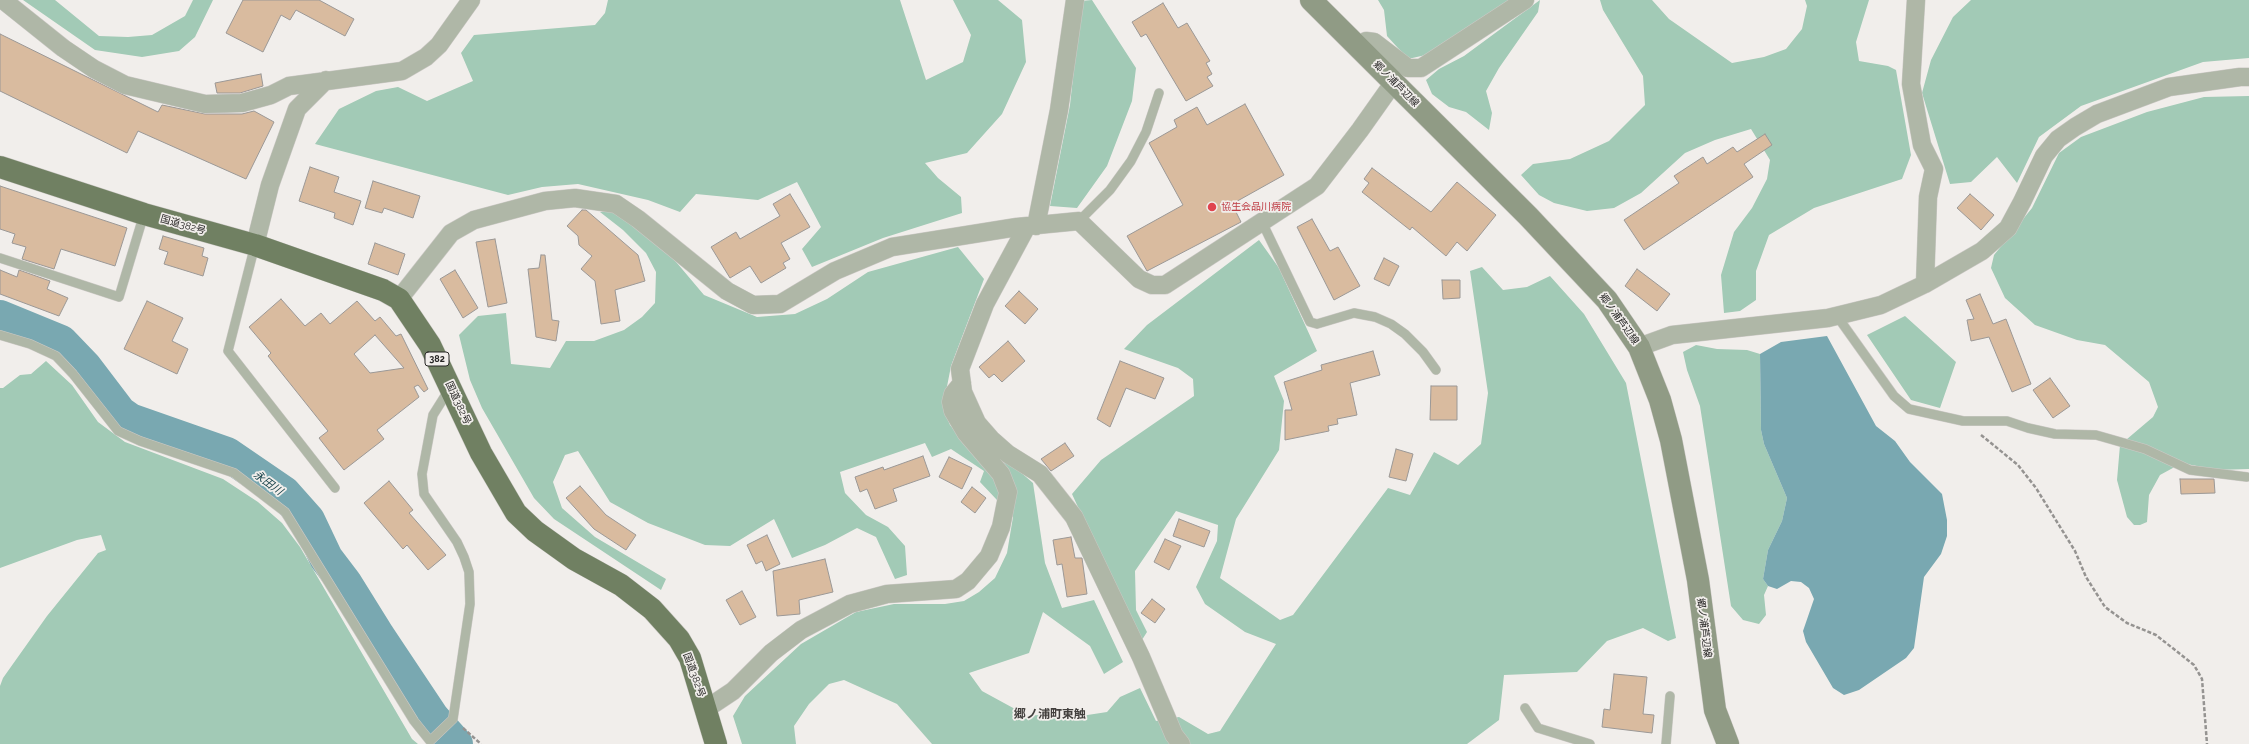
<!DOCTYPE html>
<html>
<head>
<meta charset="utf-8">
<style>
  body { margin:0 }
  canvas { display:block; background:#f1eeeb }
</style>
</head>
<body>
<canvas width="2249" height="744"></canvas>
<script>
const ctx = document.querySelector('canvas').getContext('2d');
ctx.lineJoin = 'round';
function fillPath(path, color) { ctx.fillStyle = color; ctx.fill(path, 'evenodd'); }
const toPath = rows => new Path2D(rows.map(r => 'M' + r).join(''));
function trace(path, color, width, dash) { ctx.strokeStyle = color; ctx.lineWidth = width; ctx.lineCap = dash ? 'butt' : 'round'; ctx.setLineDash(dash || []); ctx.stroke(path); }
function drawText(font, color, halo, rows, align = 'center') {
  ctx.font = font + ' Raleway,"Noto Sans JP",sans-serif'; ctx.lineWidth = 3.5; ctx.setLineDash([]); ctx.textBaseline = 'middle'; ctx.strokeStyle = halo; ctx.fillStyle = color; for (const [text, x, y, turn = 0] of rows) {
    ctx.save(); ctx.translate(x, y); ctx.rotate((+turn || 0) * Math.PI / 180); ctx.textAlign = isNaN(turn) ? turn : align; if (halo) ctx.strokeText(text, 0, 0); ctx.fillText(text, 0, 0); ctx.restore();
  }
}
const green = toPath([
  [23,0,55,0,99,36,128,37,152,35,185,16,193,0,213,0,195,37,179,51,142,57,95,50],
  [608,0,900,0,926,80,963,62,971,35,953,0,998,0,1022,20,1026,62,1002,114,967,153,925,163,938,178,961,197,962,213,883,238,812,267,802,249,821,227,797,182,758,200,696,194,680,212,648,200,578,184,542,187,508,195,315,144,339,109,376,91,398,87,427,101,473,81,461,53,474,35,595,25,605,13],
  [1092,0,1136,68,1132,101,1107,166,1077,208,1050,206,1070,105,1081,1],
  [1378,0,1510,0,1430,54,1408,59,1387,36,1384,10],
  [1540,0,1538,12,1499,68,1486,91,1492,113,1489,130,1466,112,1449,107,1432,94,1426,80,1439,69,1464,56],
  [1600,0,1652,0,1669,19,1732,63,1764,57,1786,49,1802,29,1807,6,1805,0,1869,0,1856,42,1859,61,1888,66,1896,70,1911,155,1902,179,1814,208,1769,235,1756,271,1756,300,1740,311,1724,313,1721,275,1734,232,1752,208,1767,179,1770,160,1751,129,1715,140,1685,153,1641,193,1614,208,1587,211,1554,203,1539,195,1521,175,1533,164,1570,159,1609,141,1645,105,1643,76,1603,10],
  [1971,0,2249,0,2249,58,2203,62,2081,106,2039,137,2017,183,1997,157,1971,182,1950,184,1922,93,1931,60,1953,17],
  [2249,96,2249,469,2216,470,2182,463,2160,475,2149,495,2147,522,2140,525,2134,525,2127,517,2117,480,2120,445,2153,417,2158,407,2149,382,2105,345,2077,340,2035,325,2005,298,1991,268,1994,255,2032,208,2059,153,2081,137,2147,112,2204,97],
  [611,210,666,250,704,295,757,317,795,314,827,299,868,272,958,247,984,279,951,366,943,407,950,425,970,449,986,442,1033,483,1045,563,1062,608,1094,600,1123,662,1104,674,1090,646,1043,612,1029,653,969,673,982,691,1026,715,1081,716,1107,712,1120,697,1140,688,1156,721,1179,717,1208,734,1220,731,1276,644,1245,632,1205,604,1196,587,1217,541,1218,525,1176,511,1135,571,1136,610,1147,632,1140,643,1072,494,1101,460,1194,396,1193,379,1178,368,1124,349,1147,325,1259,240,1279,268,1317,351,1274,376,1284,401,1279,450,1236,519,1220,578,1280,620,1293,615,1388,488,1410,495,1434,452,1458,465,1481,444,1488,393,1470,271,1482,267,1503,290,1527,287,1550,276,1584,314,1626,383,1676,638,1668,641,1643,628,1607,641,1577,672,1504,675,1499,720,1467,744,932,744,897,704,844,680,829,684,809,704,794,726,796,744,742,744,733,716,745,696,801,644,856,612,894,604,945,604,964,601,979,592,995,578,1007,553,1013,517,980,482,984,471,951,449,932,457,925,443,840,472,845,493,866,515,888,527,905,546,907,575,895,579,876,537,857,528,825,545,792,558,774,519,730,546,705,545,648,523,610,502,578,451,565,455,553,482,562,508,595,537,666,579,661,590,554,519,534,498,482,408,470,380,459,335,478,316,506,313,511,364,550,368,566,341,594,341,624,330,642,317,655,303,656,272,646,253,623,230,600,212],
  [1905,316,1956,362,1940,408,1911,400,1867,335],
  [1696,345,1717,349,1747,350,1760,354,1761,430,1764,444,1787,498,1782,521,1768,550,1763,579,1768,586,1764,595,1766,615,1759,624,1743,620,1731,606,1700,406,1687,370,1683,352],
  [46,361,72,385,98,422,125,442,223,479,258,502,282,523,300,547,412,739,418,744,0,744,0,686,3,678,47,616,98,553,106,550,101,535,77,540,0,568,0,388,3,388,20,375,31,374]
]);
const water = toPath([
  [1827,336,1876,426,1895,441,1910,462,1942,494,1947,520,1947,536,1941,554,1924,577,1914,648,1906,658,1859,690,1844,695,1833,688,1806,642,1803,631,1814,599,1809,588,1801,582,1791,581,1777,589,1768,586,1763,579,1768,550,1782,521,1787,498,1764,444,1761,430,1760,354,1781,342]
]);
const river = toPath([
  [0,317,61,342,85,367,120,413,130,420,227,454,284,493,308,520,326,558,345,583,378,636,432,717,456,744]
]);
const building = toPath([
  [243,0,319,0,354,19,345,36,296,10,290,20,281,15,263,52,226,33,243,0],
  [1163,3,1178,28,1187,23,1210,61,1206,63,1212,74,1207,77,1213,86,1186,101,1146,34,1141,37,1132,22,1163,3],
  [0,34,158,112,162,105,205,114,242,114,254,111,274,122,246,179,138,131,127,153,0,91,0,34],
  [261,74,263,86,240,93,217,93,215,83,261,74],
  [1245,104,1284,175,1232,204,1241,222,1147,271,1127,236,1183,205,1149,143,1177,127,1174,120,1197,107,1207,125,1245,104],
  [1765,134,1772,145,1744,164,1753,177,1644,250,1624,220,1679,183,1674,176,1703,157,1707,164,1733,147,1737,152,1765,134],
  [310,167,339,177,334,192,361,201,353,225,334,218,335,213,299,201,310,167],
  [1372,168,1431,212,1457,182,1496,215,1467,251,1457,242,1446,256,1412,227,1410,230,1362,192,1369,183,1364,179,1372,168],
  [373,181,420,196,413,218,384,208,382,213,365,208,373,181],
  [0,186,127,228,115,266,61,249,54,269,22,259,26,247,12,243,15,234,0,229,0,186],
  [790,194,810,227,781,243,790,259,783,263,786,268,761,283,750,266,730,278,711,247,736,232,740,239,780,216,773,204,790,194],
  [1970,194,1994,215,1981,230,1957,208,1970,194],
  [582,210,586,210,638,255,645,281,615,290,620,321,601,324,595,281,581,269,592,256,579,245,578,236,567,226,582,210],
  [1312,219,1330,251,1338,247,1360,286,1334,300,1297,227,1312,219],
  [163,236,204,248,202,256,208,258,203,276,164,264,168,252,159,249,163,236],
  [495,239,507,303,488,307,476,242,495,239],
  [375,243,405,254,398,275,368,264,375,243],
  [541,255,545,255,552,320,559,321,556,341,536,337,528,269,539,268,541,255],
  [1384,258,1399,266,1389,286,1374,279,1384,258],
  [1637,269,1670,294,1657,311,1625,286,1637,269],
  [0,270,17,277,19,270,50,281,47,289,68,298,59,316,0,294,0,270],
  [455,270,478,308,463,318,440,279,455,270],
  [1442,280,1460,280,1460,298,1443,299,1442,280],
  [1019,291,1038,309,1025,324,1005,306,1019,291],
  [1980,294,1993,324,2006,319,2031,384,2012,392,1989,337,1971,341,1967,320,1974,319,1966,300,1980,294],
  [281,299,305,326,321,313,330,324,357,301,375,321,380,317,396,336,401,334,428,389,424,392,418,385,414,387,419,397,377,430,384,439,344,470,319,438,328,431,268,356,271,353,249,327,281,299],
  [375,335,404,368,370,373,354,354,375,335],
  [147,301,183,318,172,341,188,349,177,374,124,349,147,301],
  [1008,341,1025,361,1002,382,994,374,989,378,979,367,1008,341],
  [1373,351,1380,375,1350,383,1357,415,1337,419,1338,424,1328,426,1329,431,1285,440,1285,410,1292,410,1284,382,1322,370,1321,365,1373,351],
  [1120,361,1164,378,1155,399,1126,388,1110,427,1097,419,1120,361],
  [2050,378,2070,406,2053,418,2033,390,2050,378],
  [1431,386,1457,386,1457,420,1430,420,1431,386],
  [1065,443,1074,456,1051,471,1041,459,1065,443],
  [1396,449,1413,454,1406,481,1389,477,1396,449],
  [923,456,930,476,893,489,897,501,875,509,867,489,860,492,855,477,883,467,884,470,923,456],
  [949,457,972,468,962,489,939,477,949,457],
  [2180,479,2214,479,2215,493,2181,494,2180,479],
  [389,481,413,510,409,513,446,555,428,570,407,545,403,549,364,503,389,481],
  [580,486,606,515,636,535,626,550,594,529,566,498,580,486],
  [972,487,986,498,975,513,961,502,972,487],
  [1179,519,1210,531,1204,547,1173,536,1179,519],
  [767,535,780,564,766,571,762,561,756,564,747,545,767,535],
  [1071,537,1075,558,1082,558,1087,594,1067,597,1062,564,1057,565,1053,540,1071,537],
  [1165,539,1181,546,1169,570,1154,562,1165,539],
  [825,559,833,592,799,600,800,614,777,616,773,571,825,559],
  [742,591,756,617,740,625,726,600,742,591],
  [1152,599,1165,609,1155,623,1141,613,1152,599],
  [1614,674,1647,677,1643,714,1654,715,1652,733,1602,727,1604,709,1610,710,1614,674]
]);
const path = toPath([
  [1981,435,2018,465,2036,488,2075,551,2086,577,2105,607,2127,623,2156,635,2194,665,2202,679,2207,744],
  [463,728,481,744]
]);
const service = toPath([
  [1079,221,1110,190,1131,161,1146,132,1159,93],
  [1262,222,1310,322,1317,324,1354,313,1375,317,1391,324,1405,334,1423,352,1436,370],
  [255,245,228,351,335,488],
  [0,258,119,297,144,214],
  [1837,316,1894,396,1909,409,1963,421,2007,421,2028,428,2055,434,2096,435,2145,449,2190,470,2247,477],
  [0,335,30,344,56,356,73,374,118,431,140,441,234,473,285,512,414,721,430,741,453,719,470,604,469,572,464,557,457,542,424,494,422,474,433,415,450,388],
  [1525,708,1538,728,1590,744],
  [1666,744,1670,696]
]);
const minor = toPath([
  [3,0,63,48,94,69,125,85,205,104,242,103,271,95,289,86,402,71,426,57,439,45,471,0],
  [1916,0,1911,84,1922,145,1934,169,1928,197,1925,284],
  [1358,45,1366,41,1374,42,1408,68,1421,68,1525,0],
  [1027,226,985,304,960,369,963,392,977,423,991,439,1008,454,1040,474,1074,517,1141,657,1174,735,1181,744],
  [1036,226,1059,110,1075,0],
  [255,245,270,185,297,109,326,80],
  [399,299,451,233,474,220,545,201,575,198,616,204,638,219,727,291,753,305,780,304,835,271,892,247,1017,227,1079,221,1139,279,1152,285,1165,285,1317,186,1360,130,1394,82],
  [1639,347,1672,335,1828,318,1881,305,1925,284,1982,251,2008,228,2022,202,2044,156,2058,139,2075,127,2097,114,2169,87,2240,77,2249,77],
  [706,709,733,691,771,653,801,630,850,604,887,594,956,589,968,581,989,556,1001,527,1008,492,1001,474,966,433,953,411,951,402,953,394,962,383]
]);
const secondary = toPath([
  [1311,0,1528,216,1607,300,1639,347,1660,400,1671,440,1698,580,1715,710,1728,744]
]);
const trunk = toPath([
  [0,167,144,214,255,245,383,290,399,299,430,345,481,453,516,513,535,531,574,559,621,585,652,609,679,639,690,658,716,744]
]);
const markers = [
  [1212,207,5,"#e0444e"]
];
const shields = [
  [437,359,24]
];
const shieldNames = [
  ["382",437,359]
];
const streetNames = [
  ["郷ノ浦芦辺線",1396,84,45],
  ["国道382号",183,225,16],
  ["郷ノ浦芦辺線",1619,319,54],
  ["国道382号",458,403,65],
  ["郷ノ浦芦辺線",1704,628,83],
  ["国道382号",694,675,70]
];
const healthNames = [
  ["協生会品川病院",1221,207]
];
const waterNames = [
  ["永田川",268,483,36]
];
const quarterNames = [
  ["郷ノ浦町東触",1050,714]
];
fillPath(green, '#a2cab6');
fillPath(water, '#79a8b1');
trace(river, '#79a8b1', 34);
fillPath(building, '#d9bb9f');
trace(building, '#9b9896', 1);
trace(service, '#cdcac7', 10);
trace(minor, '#cdcac7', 19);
trace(secondary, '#cdcac7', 23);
trace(trunk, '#cdcac7', 23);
trace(path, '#959391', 2.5, [4, 2]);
trace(service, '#afb7a7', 9);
trace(minor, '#afb7a7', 18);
trace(secondary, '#909b85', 22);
trace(trunk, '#708062', 22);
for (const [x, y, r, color] of markers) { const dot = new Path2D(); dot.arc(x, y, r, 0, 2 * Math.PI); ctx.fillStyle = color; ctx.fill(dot); trace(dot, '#f1eeeb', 1.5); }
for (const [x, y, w] of shields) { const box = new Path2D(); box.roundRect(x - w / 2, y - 7, w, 14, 3); ctx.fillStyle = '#f1eeeb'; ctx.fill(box); trace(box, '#272625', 1); }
drawText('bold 9px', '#272625', null, shieldNames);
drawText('10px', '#272625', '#f1eeeb', streetNames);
drawText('10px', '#be3a42', '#f1eeeb', healthNames, 'left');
drawText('italic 11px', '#123e46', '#f1eeeb', waterNames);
drawText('bold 12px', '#423f3d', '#f1eeeb', quarterNames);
</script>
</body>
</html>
